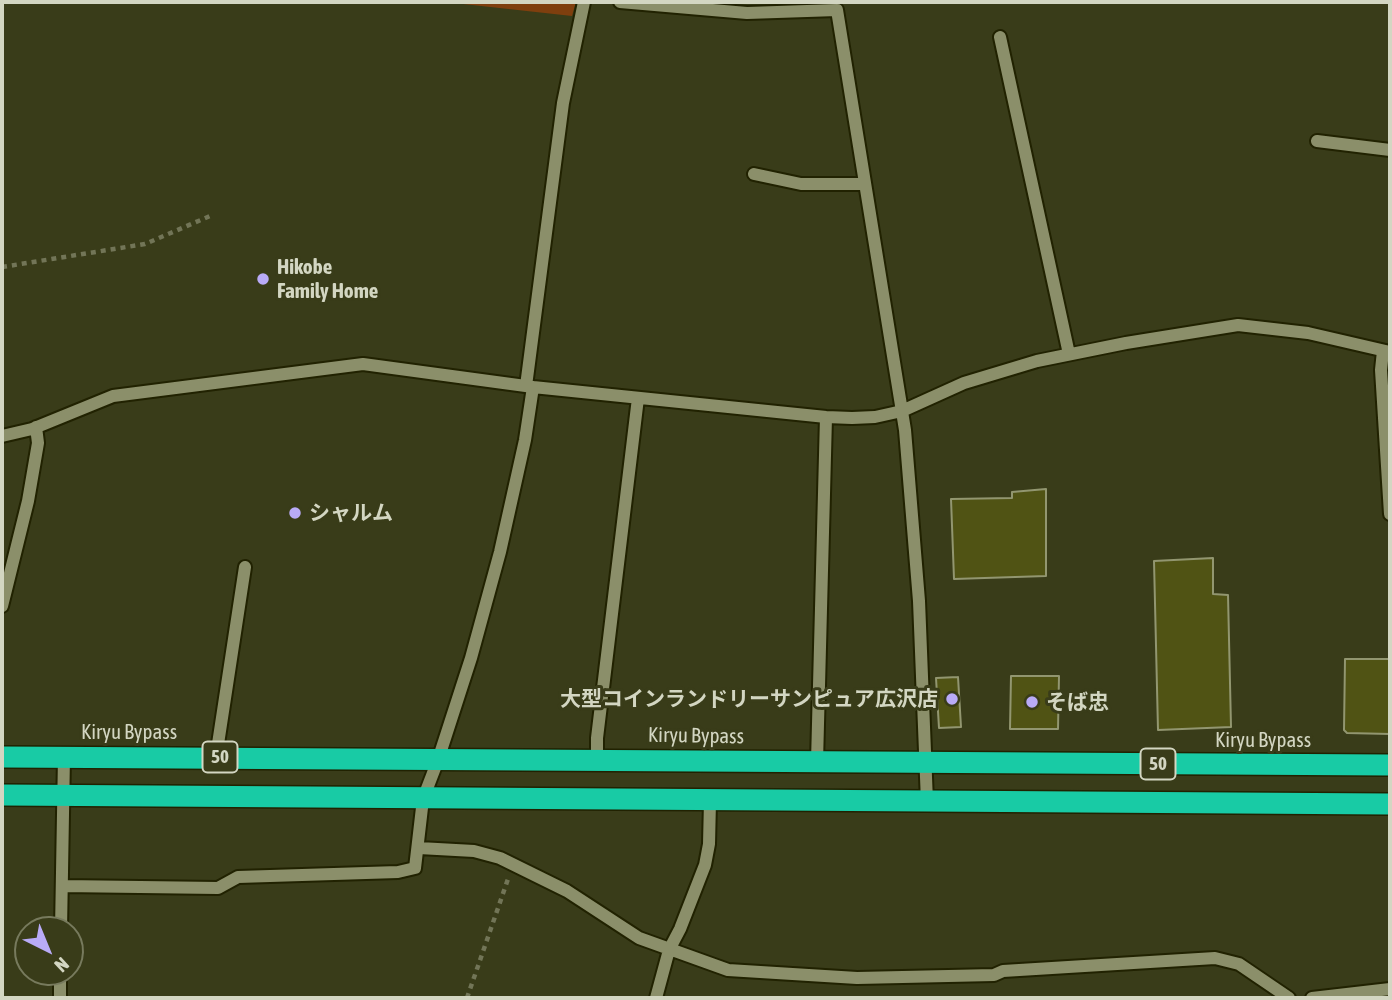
<!DOCTYPE html>
<html>
<head>
<meta charset="utf-8">
<style>
  body { margin:0 }
  #map { position:relative; width:1392px; height:1000px; overflow:hidden; background:#393c19; font-family:"Asap Condensed",sans-serif }
  canvas { display:block }
  .frame { position:absolute; inset:0; border:4px solid #d3d6c2; pointer-events:none }
  .north { position:absolute; left:14px; top:916px; width:70px; height:70px; box-sizing:border-box; background:#393c19; border:2px solid #777a5d; border-radius:50%; rotate:137deg; font-size:19px; font-weight:700; line-height:28px; text-align:center; color:#d3d6c2 }
  .north::after { content:''; display:block; margin:auto; width:24px; height:32px; background:#b9abf7; clip-path:polygon(50% 0,100% 100%,50% 72%,0 100%) }
</style>
</head>
<body>
<div id="map">
<canvas width="1392" height="1000"></canvas>
<div class="frame"></div>
<div class="north">N</div>
</div>
<script>
const ctx = document.querySelector('canvas').getContext('2d');
ctx.lineJoin = 'round';
function fillPath(path, color) { ctx.fillStyle = color; ctx.fill(path, 'evenodd'); }
const toPath = rows => new Path2D(rows.map(r => 'M' + r).join(''));
function trace(path, color, width, dash) { ctx.strokeStyle = color; ctx.lineWidth = width; ctx.lineCap = dash ? 'butt' : 'round'; ctx.setLineDash(dash || []); ctx.stroke(path); }
function drawText(font, color, halo, rows, align = 'center') {
  ctx.font = font + ' "Asap Condensed","Noto Sans JP",sans-serif'; ctx.lineWidth = 6; ctx.setLineDash([]); ctx.textBaseline = 'middle'; ctx.strokeStyle = halo; ctx.fillStyle = color; for (const [text, x, y, turn = 0] of rows) {
    ctx.save(); ctx.translate(x, y); ctx.rotate((+turn || 0) * Math.PI / 180); ctx.textAlign = isNaN(turn) ? turn : align; if (halo) ctx.strokeText(text, 0, 0); ctx.fillText(text, 0, 0); ctx.restore();
  }
}
const green = toPath([
  [445,2,576,2,572,16]
]);
const building = toPath([
  [1046,489,1046,576,954,579,951,499,1012,498,1012,492,1046,489],
  [1213,558,1213,594,1228,595,1231,727,1158,730,1154,561,1213,558],
  [1345,659,1390,659,1390,734,1347,733,1344,730,1345,659],
  [1011,676,1059,676,1058,729,1010,729,1011,676],
  [958,677,961,727,939,728,936,678,958,677]
]);
const path = toPath([
  [2,267,145,244,210,216],
  [467,998,508,879]
]);
const minor = toPath([
  [620,2,747,13,837,10,905,430,919,601,927,802],
  [1000,37,1069,354],
  [1317,141,1390,150],
  [754,174,801,184,864,184],
  [1383,351,1381,370,1390,514],
  [526,386,563,103,584,2],
  [2,436,32,429,113,396,363,364,533,387,826,417,852,418,875,417,902,411,964,383,1037,361,1126,343,1238,325,1308,333,1390,352],
  [2,606,28,501,38,443,36,427],
  [216,757,245,567],
  [597,759,597,738,638,398],
  [817,762,826,417],
  [419,848,474,851,500,858,567,891,639,938,728,970,857,978,994,975,1003,971,1215,958,1239,964,1289,998],
  [62,886,218,888,238,877,398,872,415,868,423,799,438,760,471,658,500,552,525,440,533,387],
  [61,930,64,756],
  [60,998,60,972],
  [656,998,669,950,680,929,705,865,709,844,710,801],
  [1312,998,1390,989]
]);
const highway = toPath([
  [2,757,1390,765],
  [2,795,1390,804]
]);
const markers = [
  [263,279,7,"#b9abf7"],
  [295,513,7,"#b9abf7"],
  [952,699,7,"#b9abf7"],
  [1032,702,7,"#b9abf7"]
];
const shields = [
  [220,757,35],
  [1158,764,35]
];
const shieldNames = [
  ["50",220,757],
  ["50",1158,764]
];
const poiNames = [
  ["Hikobe",277,267],
  ["Family Home",277,291],
  ["シャルム",309,513],
  ["大型コインランドリーサンピュア広沢店",938,699,"right"],
  ["そば忠",1046,702]
];
const streetNames = [
  ["Kiryu Bypass",129,732],
  ["Kiryu Bypass",696,736,1],
  ["Kiryu Bypass",1263,740]
];
fillPath(green, '#7f3f0e');
fillPath(building, '#505314');
trace(building, '#929670', 2);
trace(minor, '#212201', 16);
trace(highway, '#212201', 24);
trace(path, '#727557', 4.5, [5, 5]);
trace(minor, '#8b8f6a', 12);
trace(highway, '#18cba5', 21);
for (const [x, y, r, color] of markers) { const dot = new Path2D(); dot.arc(x, y, r, 0, 2 * Math.PI); ctx.fillStyle = color; ctx.fill(dot); trace(dot, '#393c19', 2.5); }
for (const [x, y, w] of shields) { const box = new Path2D(); box.roundRect(x - w / 2, y - 15.5, w, 31, 5); ctx.fillStyle = '#393c19'; ctx.fill(box); trace(box, '#d3d6c2', 2); }
drawText('bold 19px', '#d3d6c2', null, shieldNames);
drawText('bold 21px', '#d3d6c2', '#393c19', poiNames, 'left');
drawText('21px', '#d3d6c2', '#393c19', streetNames);
</script>
</body>
</html>
